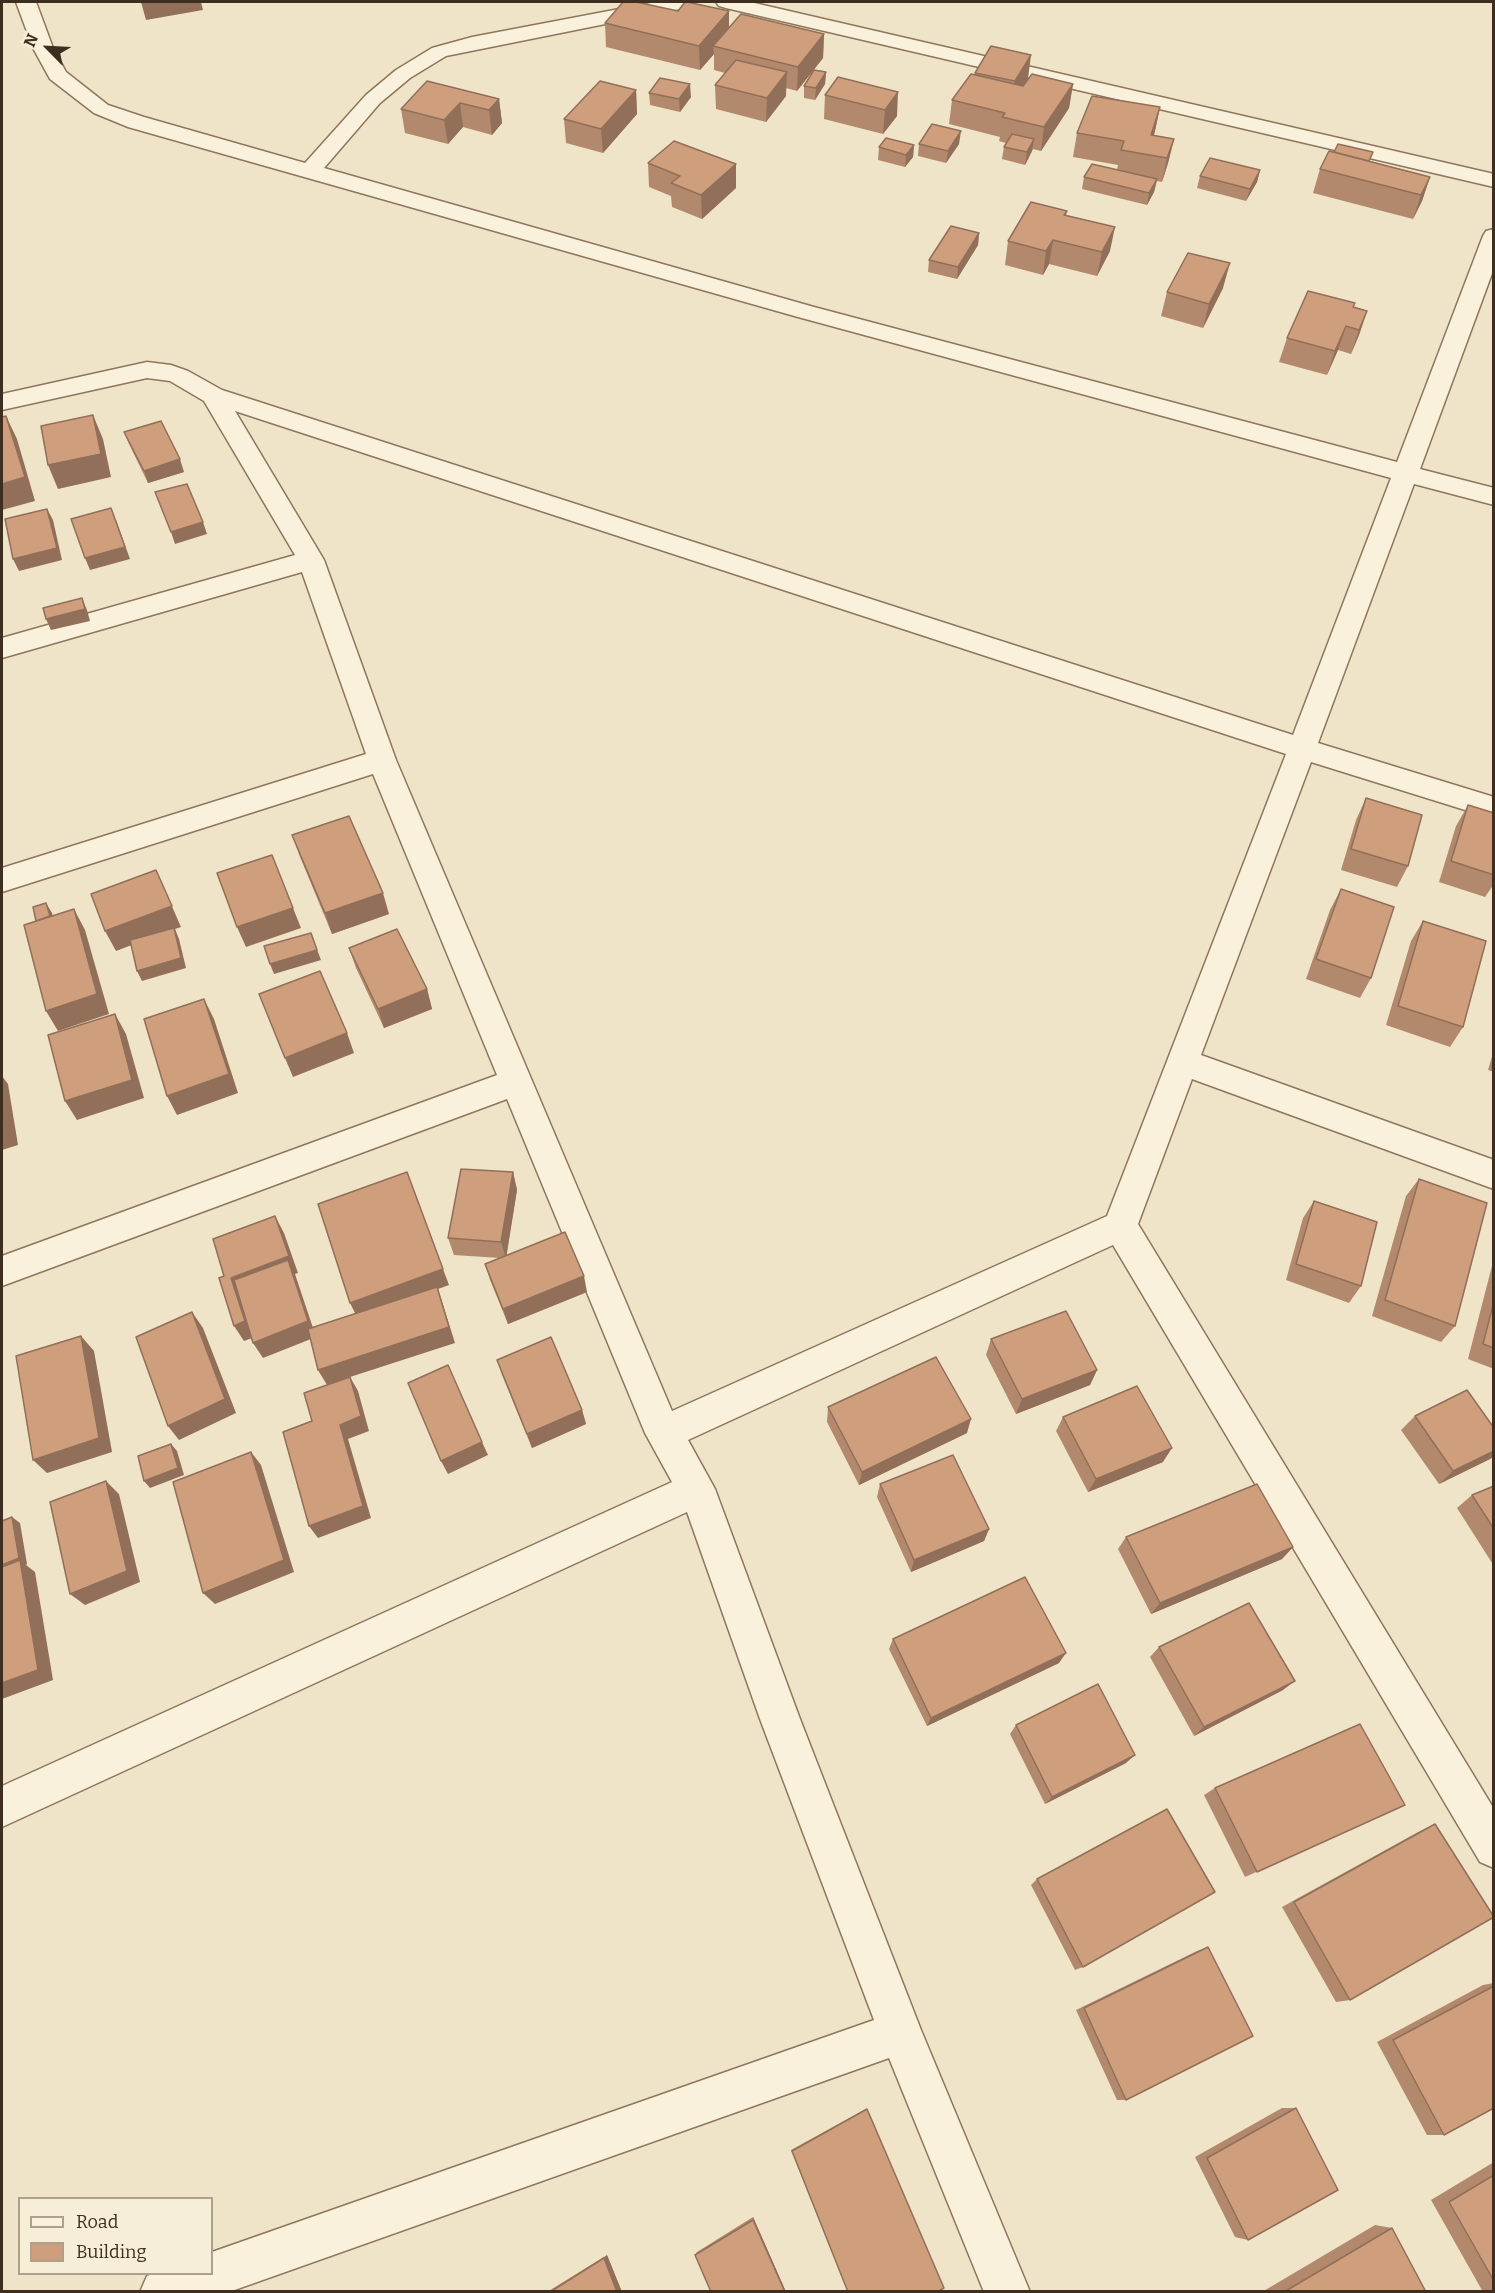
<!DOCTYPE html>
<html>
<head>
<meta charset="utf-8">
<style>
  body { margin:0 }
  #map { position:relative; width:1495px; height:2293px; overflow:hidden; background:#f0e4c8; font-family:Bitter,serif }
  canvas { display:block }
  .frame { position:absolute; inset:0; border:3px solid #3d2e20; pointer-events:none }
  .legend { position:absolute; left:18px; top:2197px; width:195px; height:78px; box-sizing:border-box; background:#f7eed8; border:2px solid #ada18e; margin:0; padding:8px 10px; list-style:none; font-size:18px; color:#3d2e20 }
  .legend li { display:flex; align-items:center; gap:12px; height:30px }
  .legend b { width:30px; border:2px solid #ada18e }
  .north { position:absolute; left:18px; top:18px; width:60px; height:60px; -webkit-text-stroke:4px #f7eed8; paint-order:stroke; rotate:294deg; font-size:16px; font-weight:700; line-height:24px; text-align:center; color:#3d2e20 }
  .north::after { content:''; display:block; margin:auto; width:21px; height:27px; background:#3d2e20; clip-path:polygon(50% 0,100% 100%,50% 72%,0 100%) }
</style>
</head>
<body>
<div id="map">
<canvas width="1495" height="2293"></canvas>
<div class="frame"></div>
<ul class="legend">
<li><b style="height:8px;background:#faf1dc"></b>Road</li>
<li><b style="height:16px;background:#cf9f7d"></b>Building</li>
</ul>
<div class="north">N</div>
</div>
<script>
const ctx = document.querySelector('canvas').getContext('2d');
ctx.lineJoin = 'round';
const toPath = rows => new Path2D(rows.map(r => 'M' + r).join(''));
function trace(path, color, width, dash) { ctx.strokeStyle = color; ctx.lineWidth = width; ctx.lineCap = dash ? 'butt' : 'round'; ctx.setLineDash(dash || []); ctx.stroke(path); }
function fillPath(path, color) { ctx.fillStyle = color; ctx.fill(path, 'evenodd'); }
const minor = toPath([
  [16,2,36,2,53,48,66,72,108,105,144,117,305,163,366,95,396,70,432,48,472,37,656,2,695,2,692,6,685,8,446,56,410,78,380,103,324,168,814,307,1397,462,1483,236,1486,231,1494,229,1494,268,1420,469,1494,488,1494,505,1414,484,1318,743,1494,797,1494,819,1311,762,1201,1055,1494,1160,1494,1189,1192,1079,1138,1224,1494,1809,1494,1868,1480,1862,1113,1245,688,1440,715,1489,800,1719,921,2030,1030,2292,984,2292,889,2058,229,2292,140,2292,147,2276,152,2274,212,2274,212,2252,874,2020,760,1719,687,1512,2,1827,2,1786,672,1482,645,1433,507,1099,2,1286,2,1256,497,1075,373,774,2,892,2,868,366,754,302,572,2,658,2,638,295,555,204,401,170,381,147,378,2,410,2,394,147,362,171,365,188,371,222,390,1293,735,1391,478,798,317,128,127,94,113,50,79,33,48,16,2],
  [235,411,1286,754,1107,1216,672,1411,396,760,324,560,235,411],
  [716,2,750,2,1494,174,1494,187,726,8,719,6,716,2]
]);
const wall = toPath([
  [678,11,729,11,729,28,824,34,823,58,797,91,786,88,786,96,766,122,716,109,715,85,725,73,714,70,714,54,700,70,606,47,605,23],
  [826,72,825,84,815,100,804,98,804,86],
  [975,73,1028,79,1024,86,1073,84,1069,108,1041,151,1033,149,1025,165,1002,159,1004,147,1006,143,999,141,1000,137,949,124,952,100,975,75],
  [838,77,897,116,883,134,824,119,825,95],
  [636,90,637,114,603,153,566,143,564,119],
  [649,93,691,97,680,112,650,105],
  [499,99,502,123,492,135,463,127,448,144,405,133,401,109],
  [1160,107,1154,135,1174,139,1168,163,1162,182,1157,181,1154,192,1147,205,1082,189,1084,177,1117,170,1118,165,1073,157,1077,133],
  [919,144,959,144,946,163,918,156],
  [914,145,913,157,905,167,878,160,879,147],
  [1370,161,1430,177,1422,201,1413,219,1313,193,1320,169],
  [648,163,736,164,736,188,702,219,672,207,671,196,649,187],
  [1260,170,1257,182,1246,201,1197,188,1200,176],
  [1067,211,1066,216,1110,251,1097,276,1049,264,1043,275,1005,265,1008,241],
  [979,233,978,245,957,279,928,272,929,260],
  [1223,288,1203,328,1161,316,1167,292],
  [1354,307,1367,311,1359,335,1351,354,1338,350,1327,375,1279,362,1287,338],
  [124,432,184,472,148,483,129,444],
  [1366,798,1408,866,1397,887,1341,870,1356,820],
  [1468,805,1494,813,1494,884,1485,897,1439,882,1456,826],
  [292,835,389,914,332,934,300,857],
  [1341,889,1371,978,1360,998,1306,979,1330,910],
  [1423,921,1463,1027,1450,1047,1386,1025,1411,941],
  [349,948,427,989,432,1009,384,1028,356,968],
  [1494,1050,1494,1072,1488,1070],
  [513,1172,517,1190,506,1256,587,1292,508,1324,490,1280,485,1264,500,1258,454,1255,448,1238],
  [1419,1179,1455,1326,1441,1342,1372,1316,1406,1196],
  [1314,1201,1361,1286,1349,1303,1286,1280,1303,1218],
  [1494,1258,1494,1369,1468,1359],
  [991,1339,1097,1370,1090,1385,1016,1414,986,1355],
  [497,1360,582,1410,586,1424,532,1448,502,1375],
  [828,1407,967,1433,859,1485,827,1422],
  [1415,1416,1494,1428,1494,1456,1490,1459,1439,1484,1401,1430],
  [1063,1417,1163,1462,1088,1492,1056,1431],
  [880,1484,989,1529,984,1541,911,1572,877,1497],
  [1494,1486,1494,1566,1457,1508,1472,1495],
  [1126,1537,1293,1547,1282,1559,1151,1614,1118,1549],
  [893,1639,1059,1663,927,1726,889,1649],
  [1159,1647,1283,1690,1194,1736,1150,1657],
  [1016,1725,1126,1763,1045,1804,1010,1734],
  [1215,1788,1405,1805,1245,1877,1204,1795],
  [1435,1824,1350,2000,1336,2002,1282,1907,1420,1831],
  [1037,1879,1083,1967,1075,1970,1031,1885],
  [1208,1947,1126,2100,1117,2100,1076,2010,1197,1951],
  [1494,1983,1494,2108,1444,2135,1427,2135,1377,2042,1483,1985],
  [1282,2108,1296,2108,1248,2240,1235,2237,1195,2157],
  [867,2109,937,2292,848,2292,791,2150,864,2110],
  [1494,2162,1494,2292,1483,2292,1431,2200],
  [753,2217,786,2292,695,2255,697,2252],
  [1375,2225,1392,2228,1426,2292,1262,2292],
  [607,2255,622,2292,547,2292]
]);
const shadedWall = toPath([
  [141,2,201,2,203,10,146,20],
  [729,11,729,35,713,46,714,54,700,70,699,46],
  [824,34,823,58,797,91,798,67],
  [1031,55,1028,79,1012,105,1015,81],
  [787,72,786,96,766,122,767,98],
  [826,72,825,84,815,100,816,88],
  [690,84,691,97,680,112,679,99],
  [1073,84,1069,108,1041,151,1044,127],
  [636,90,637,114,603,153,601,129],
  [898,92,897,116,883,134,885,110],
  [499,99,502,123,492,135,489,110],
  [460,103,463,127,448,144,444,120],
  [1160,107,1155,131,1148,154,1151,135],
  [961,131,959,144,946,163,948,151],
  [1034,139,1032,151,1025,165,1027,152],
  [1174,139,1168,163,1162,182,1167,158],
  [914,145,913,157,905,167,906,155],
  [736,164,736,188,702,219,701,195],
  [1260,170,1257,182,1246,201,1250,189],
  [1430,177,1422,201,1413,219,1421,195],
  [1157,179,1154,192,1147,205,1149,193],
  [1115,227,1110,251,1097,276,1102,252],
  [979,233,978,245,957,279,958,267],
  [1053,240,1049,264,1043,275,1046,251],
  [1230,263,1223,288,1203,328,1209,304],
  [1367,311,1359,335,1351,354,1359,330],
  [1346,326,1338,350,1327,375,1335,351],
  [93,415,103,439,111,477,58,489,48,465],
  [6,416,17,439,35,501,2,510,2,484],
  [180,459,184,472,148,483,144,471],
  [47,509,53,520,62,560,19,571,13,559],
  [116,520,130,559,90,570,85,558],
  [203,522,207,534,175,544,171,532],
  [82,598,87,610,90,621,51,630,46,619],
  [156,870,181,927,175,929,179,939,186,968,142,981,137,971,174,929,116,951,105,931],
  [383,893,389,914,332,934,325,913],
  [46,903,52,913,57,930,43,935],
  [293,908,301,928,246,947,237,927],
  [74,909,85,930,109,1014,58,1031,46,1011],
  [311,933,321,960,274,974,270,964],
  [427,989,432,1009,384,1028,378,1009],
  [204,999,214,1019,238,1093,177,1115,167,1096],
  [115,1014,126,1034,144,1098,77,1120,65,1101],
  [347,1033,354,1053,293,1077,285,1058],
  [2,1076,8,1084,18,1145,2,1150],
  [513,1172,517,1190,506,1259,501,1242],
  [275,1216,284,1233,298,1273,295,1274,316,1337,263,1358,253,1343,255,1337,244,1341,234,1326,231,1278],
  [443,1269,449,1285,438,1289,455,1343,350,1377,358,1391,369,1431,348,1439,371,1518,318,1538,309,1526,327,1385,318,1370,358,1319,350,1303],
  [584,1276,587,1292,508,1324,503,1309],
  [192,1312,203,1328,236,1413,179,1440,168,1426],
  [81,1336,94,1351,112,1452,47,1473,33,1460],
  [1097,1370,1090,1385,1016,1414,1022,1399],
  [582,1410,586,1424,532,1448,527,1434],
  [971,1419,967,1433,859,1485,862,1472],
  [482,1442,488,1455,448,1474,441,1461],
  [171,1444,177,1451,184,1475,150,1488,144,1481],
  [1172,1448,1163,1462,1088,1492,1096,1479],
  [1494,1451,1494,1456,1490,1459,1439,1484,1453,1471],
  [251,1452,261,1465,294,1572,215,1604,203,1593],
  [106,1481,119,1494,140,1582,85,1605,70,1594],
  [12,1517,20,1523,27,1564,26,1565,35,1572,53,1680,2,1699,2,1565],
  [989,1529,984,1541,911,1572,914,1560],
  [1293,1547,1282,1559,1151,1614,1160,1603],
  [1066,1653,1059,1663,927,1726,931,1718],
  [1295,1681,1283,1690,1194,1736,1204,1727],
  [1135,1755,1126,1763,1045,1804,1052,1797],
  [753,2217,786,2292,785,2292,753,2220],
  [607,2255,622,2292,617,2292,604,2258]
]);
const building = toPath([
  [623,2,636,2,678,11,685,2,687,2,729,11,699,46,605,23,623,2],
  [741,14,824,34,798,67,713,46,741,14],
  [991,46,1031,55,1015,81,975,73,991,46],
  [736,60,787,72,767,98,715,85,736,60],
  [814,70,826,72,816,88,804,86,814,70],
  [971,74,1023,86,1032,74,1073,84,1044,127,1002,117,1005,113,952,100,971,74],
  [838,77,898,92,885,110,825,95,838,77],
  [660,78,690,84,679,99,649,93,660,78],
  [427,81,499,99,489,110,460,103,444,120,401,109,427,81],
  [600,81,636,90,601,129,564,119,600,81],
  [1092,96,1160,107,1151,135,1174,139,1167,158,1121,150,1124,141,1077,133,1092,96],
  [932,124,961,131,948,151,919,144,932,124],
  [1012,134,1034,139,1027,152,1004,147,1012,134],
  [886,138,914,145,906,155,879,147,886,138],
  [674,141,736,164,701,195,671,183,680,176,648,163,674,141],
  [1338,144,1373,152,1369,161,1334,152,1338,144],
  [1329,151,1430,177,1421,195,1320,169,1329,151],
  [1210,158,1260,170,1250,189,1200,176,1210,158],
  [1092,164,1157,179,1149,193,1084,177,1092,164],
  [1031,202,1067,211,1064,215,1115,227,1102,252,1053,240,1046,251,1008,241,1031,202],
  [951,226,979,233,958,267,929,260,951,226],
  [1188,253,1230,263,1209,304,1167,292,1188,253],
  [1308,291,1355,303,1353,307,1367,311,1359,330,1346,326,1335,351,1287,338,1308,291],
  [93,415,101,454,48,465,41,426,93,415],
  [6,416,25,477,2,484,2,417,6,416],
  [161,421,180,459,144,471,124,432,161,421],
  [187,484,203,522,171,532,155,492,187,484],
  [111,508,125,547,85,558,71,519,111,508],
  [47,509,57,548,13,559,5,519,47,509],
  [82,598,85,609,46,619,43,608,82,598],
  [1366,798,1422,815,1408,866,1351,849,1366,798],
  [1468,805,1494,813,1494,875,1451,861,1468,805],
  [349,816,383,893,325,913,292,835,349,816],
  [272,855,293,908,237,927,217,873,272,855],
  [156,870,172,906,105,931,91,894,156,870],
  [1341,889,1394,907,1371,978,1316,959,1341,889],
  [46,903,50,916,36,921,33,907,46,903],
  [74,909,97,994,46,1011,24,925,74,909],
  [1423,921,1486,941,1463,1027,1398,1006,1423,921],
  [174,928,181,958,137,971,130,940,174,928],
  [397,929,427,989,378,1009,349,948,397,929],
  [311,933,317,950,270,964,264,946,311,933],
  [320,971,347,1033,285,1058,259,994,320,971],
  [204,999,229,1074,167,1096,144,1019,204,999],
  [115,1014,132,1080,65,1101,48,1035,115,1014],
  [2,1109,4,1127,2,1128,2,1109],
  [461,1169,513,1172,501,1242,448,1238,461,1169],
  [407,1172,443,1269,350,1303,318,1204,407,1172],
  [1419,1179,1487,1203,1455,1326,1385,1300,1419,1179],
  [1314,1201,1377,1222,1361,1286,1296,1264,1314,1201],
  [275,1216,289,1256,231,1278,245,1321,234,1326,219,1278,224,1276,213,1239,275,1216],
  [565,1232,584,1276,503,1309,485,1264,565,1232],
  [288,1260,308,1321,253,1343,234,1280,288,1260],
  [437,1287,449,1327,318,1370,308,1329,437,1287],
  [1494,1301,1494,1348,1483,1344,1494,1301],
  [1066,1311,1097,1370,1022,1399,991,1339,1066,1311],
  [192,1312,225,1399,168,1426,136,1337,192,1312],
  [81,1336,99,1438,33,1460,16,1356,81,1336],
  [551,1337,582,1410,527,1434,497,1360,551,1337],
  [936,1357,971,1419,862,1472,828,1407,936,1357],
  [448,1365,482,1442,441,1461,408,1383,448,1365],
  [350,1377,361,1416,340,1425,363,1506,309,1526,283,1432,312,1421,304,1393,350,1377],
  [1137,1386,1172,1448,1096,1479,1063,1417,1137,1386],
  [1467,1390,1494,1428,1494,1451,1453,1471,1415,1416,1467,1390],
  [171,1444,178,1468,144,1481,138,1456,171,1444],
  [251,1452,284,1560,203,1593,173,1482,251,1452],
  [953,1455,989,1529,914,1560,880,1484,953,1455],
  [106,1481,127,1571,70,1594,50,1502,106,1481],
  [1257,1484,1293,1547,1160,1603,1126,1537,1257,1484],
  [1494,1486,1494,1529,1472,1495,1494,1486],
  [12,1517,19,1558,2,1565,2,1521,12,1517],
  [20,1560,38,1670,2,1683,2,1567,20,1560],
  [1025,1577,1066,1653,931,1718,893,1639,1025,1577],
  [1249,1603,1295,1681,1204,1727,1159,1647,1249,1603],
  [1098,1684,1135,1755,1052,1797,1016,1725,1098,1684],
  [1360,1724,1405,1805,1257,1872,1215,1788,1360,1724],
  [1167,1809,1215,1892,1083,1967,1037,1879,1167,1809],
  [1435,1824,1494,1917,1350,2000,1294,1902,1435,1824],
  [1208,1947,1253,2036,1126,2100,1084,2008,1208,1947],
  [1494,1986,1494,2108,1444,2135,1393,2040,1494,1986],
  [1296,2108,1338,2190,1248,2240,1207,2158,1296,2108],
  [867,2109,944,2288,937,2292,848,2292,792,2151,867,2109],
  [1494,2175,1494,2281,1449,2202,1494,2175],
  [753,2220,785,2292,711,2292,695,2255,753,2220],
  [1392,2228,1426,2292,1284,2292,1392,2228],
  [604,2258,617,2292,550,2292,604,2258]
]);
trace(minor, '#8d765c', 3);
fillPath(minor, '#faf1dc');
fillPath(wall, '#b2896c');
fillPath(shadedWall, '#916f58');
fillPath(building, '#cf9f7d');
trace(building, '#916f58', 1.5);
</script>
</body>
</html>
